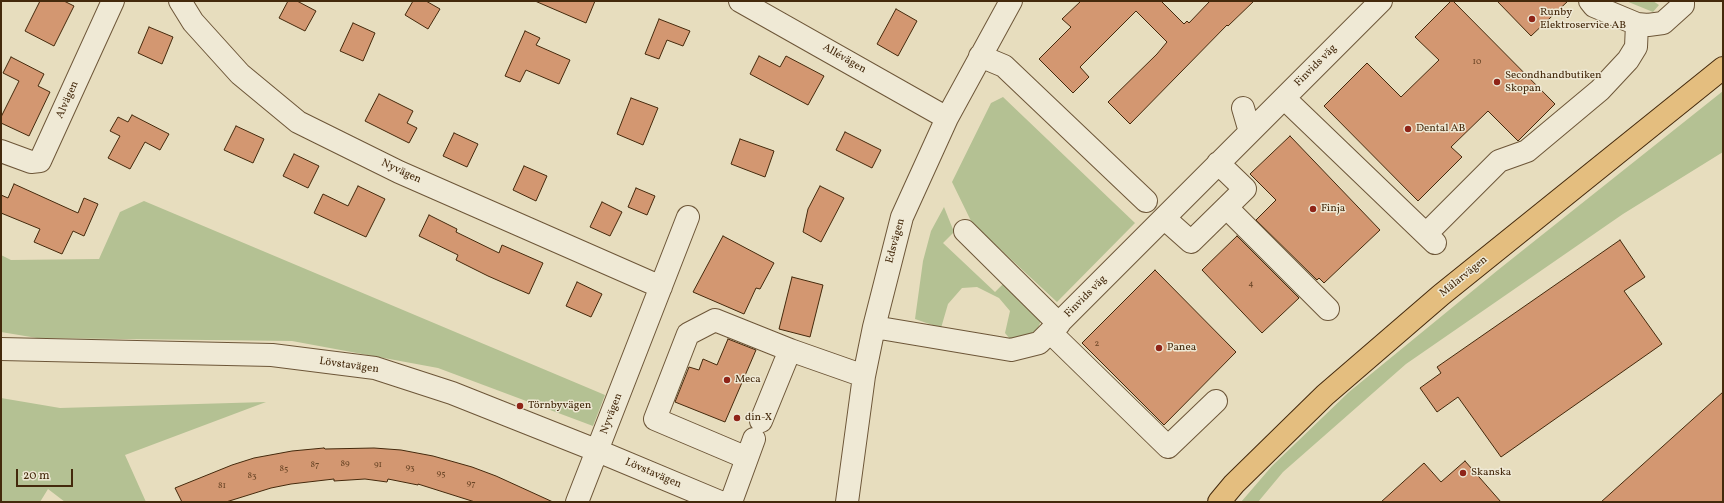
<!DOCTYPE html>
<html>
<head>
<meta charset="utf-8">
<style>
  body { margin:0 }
  #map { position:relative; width:1724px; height:503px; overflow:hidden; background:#e7ddbe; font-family:Vollkorn,serif }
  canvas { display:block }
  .frame { position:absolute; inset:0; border:2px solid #44290c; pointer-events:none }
  .scale { position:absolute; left:16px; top:469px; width:57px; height:18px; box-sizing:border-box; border:2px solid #44290c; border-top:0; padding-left:5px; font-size:12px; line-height:14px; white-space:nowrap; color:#44290c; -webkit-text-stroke:3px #efe9d5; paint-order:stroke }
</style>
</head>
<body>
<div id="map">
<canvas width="1724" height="503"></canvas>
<div class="frame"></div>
<div class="scale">20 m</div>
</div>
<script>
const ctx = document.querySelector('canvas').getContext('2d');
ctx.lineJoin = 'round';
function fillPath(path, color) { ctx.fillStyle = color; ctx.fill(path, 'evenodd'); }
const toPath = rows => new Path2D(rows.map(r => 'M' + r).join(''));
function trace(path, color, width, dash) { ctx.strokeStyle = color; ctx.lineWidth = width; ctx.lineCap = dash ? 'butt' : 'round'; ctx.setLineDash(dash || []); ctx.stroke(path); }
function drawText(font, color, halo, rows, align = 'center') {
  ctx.font = font + ' Vollkorn,serif'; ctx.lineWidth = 3; ctx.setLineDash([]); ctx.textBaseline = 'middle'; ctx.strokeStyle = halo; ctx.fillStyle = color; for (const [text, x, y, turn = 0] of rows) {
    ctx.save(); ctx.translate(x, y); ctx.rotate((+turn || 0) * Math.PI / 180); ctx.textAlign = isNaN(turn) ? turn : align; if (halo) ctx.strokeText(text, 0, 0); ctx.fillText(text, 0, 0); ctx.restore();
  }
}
const green = toPath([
  [1626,1,1653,1,1659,5,1653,12],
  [1723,91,1723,152,1623,214,1406,364,1283,472,1258,502,1241,502,1272,466,1349,392,1498,270],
  [1003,97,1135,223,1057,302,972,223,952,182,991,103],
  [144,201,605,395,593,426,438,368,292,341,37,338,1,332,1,255,11,260,99,259,120,212],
  [944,207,954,232,943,243,995,292,1005,282,1042,318,1037,331,1028,336,1010,339,1005,333,1010,311,999,298,977,287,962,288,948,304,941,328,915,319,923,261,931,231],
  [1,398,60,408,266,402,125,455,146,502,65,502,48,489,40,502,1,502]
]);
const building = toPath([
  [40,1,64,1,74,6,54,46,25,31,40,1],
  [288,1,297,1,316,11,305,31,279,18,288,1],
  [413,1,426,1,440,9,428,29,405,15,413,1],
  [535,1,595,1,586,23,535,1],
  [1081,1,1161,1,1184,24,1187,21,1189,23,1210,1,1254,1,1228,26,1227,25,1130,124,1108,102,1157,54,1167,42,1136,11,1080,67,1089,77,1073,93,1039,59,1071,27,1062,19,1081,1],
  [1451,1,1453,1,1555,104,1518,141,1488,111,1451,147,1462,157,1418,201,1324,106,1367,63,1401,97,1439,60,1415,37,1451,1],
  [1497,1,1568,1,1531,36,1497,1],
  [896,9,917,21,898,56,877,44,896,9],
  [659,19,690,31,683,46,667,40,659,59,645,54,659,19],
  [353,23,375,33,363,61,340,51,353,23],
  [149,27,173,37,162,64,138,53,149,27],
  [525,31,540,38,536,45,570,60,559,84,526,70,520,82,505,76,525,31],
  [759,56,780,67,786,56,824,76,808,105,750,74,759,56],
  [11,57,44,74,38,86,50,92,29,136,1,123,1,117,19,81,3,73,11,57],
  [379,94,413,111,407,123,417,128,409,143,365,121,379,94],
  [631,98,658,108,643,145,617,134,631,98],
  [132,115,169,134,160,150,145,142,130,169,108,158,120,136,110,131,118,117,128,122,132,115],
  [236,126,264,139,253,163,224,150,236,126],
  [845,132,881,150,872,168,836,150,845,132],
  [454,133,478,144,467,167,443,156,454,133],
  [1290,136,1380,230,1324,283,1319,278,1317,280,1256,220,1276,200,1250,174,1290,136],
  [740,139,774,151,765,177,731,164,740,139],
  [294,154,319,166,308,188,283,176,294,154],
  [524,166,547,176,536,201,513,190,524,166],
  [14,184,78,213,84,198,98,204,84,236,73,231,62,254,34,242,40,229,1,213,1,195,8,198,14,184],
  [358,186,385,199,366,237,314,213,323,194,348,206,358,186],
  [820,186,844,198,821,242,803,232,808,209,820,186],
  [636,188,655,196,647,215,628,207,636,188],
  [602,202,622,212,610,236,590,227,602,202],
  [429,215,457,229,456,232,499,253,502,245,543,263,529,294,488,276,456,260,458,255,419,236,429,215],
  [723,236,774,263,760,289,756,288,744,314,693,292,723,236],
  [1237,236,1299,298,1262,333,1202,270,1237,236],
  [1620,240,1645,277,1624,291,1662,344,1501,457,1458,397,1437,412,1420,388,1441,373,1437,367,1620,240],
  [1155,270,1236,352,1164,425,1082,343,1155,270],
  [792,277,823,285,810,337,779,329,792,277],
  [577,282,602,294,591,317,566,306,577,282],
  [728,339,756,350,725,422,675,402,689,367,699,370,703,359,717,365,728,339],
  [1723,392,1723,502,1601,502,1723,392],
  [324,448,325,449,374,448,401,450,433,456,472,467,496,476,553,502,475,502,418,484,418,485,388,479,387,482,365,479,334,481,334,479,291,484,271,488,226,502,182,502,175,488,232,465,254,458,292,451,324,448],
  [1465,461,1501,502,1381,502,1424,463,1441,482,1465,461]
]);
const minor = toPath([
  [180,1,193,22,240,74,298,122,399,172,661,287],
  [740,1,947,118],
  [1590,1,1594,6,1637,24,1648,25,1663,23,1683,5,1683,1],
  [980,56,1004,66,1146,201],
  [1284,98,1435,243],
  [1243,108,1250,132],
  [1,151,31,162,40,161,113,1],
  [1227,208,1328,309],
  [1164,218,1191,242,1245,189,1218,163],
  [965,231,1059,324],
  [1426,234,1499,161,1527,151,1600,90,1628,60,1636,47,1637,24],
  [874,327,1011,350,1039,343,1381,1],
  [1050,332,1168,447,1216,401],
  [1,349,272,355,375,368,452,393,598,451,720,502],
  [761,421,790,350,864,376],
  [747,458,655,419,688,334,715,320,790,350],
  [577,502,688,217],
  [731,502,754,439],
  [847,502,864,376,874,327,902,217,947,118,1011,1]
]);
const major = toPath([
  [1219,502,1234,484,1325,395,1441,295,1723,68]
]);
const markers = [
  [1532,19,4,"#8f2418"],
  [1497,82,4,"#8f2418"],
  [1408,129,4,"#8f2418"],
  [1313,209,4,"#8f2418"],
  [1159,348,4,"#8f2418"],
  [727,380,4,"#8f2418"],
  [520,406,4,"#8f2418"],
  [737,418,4,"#8f2418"],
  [1463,473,4,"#8f2418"]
];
const numberNames = [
  ["10",1477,62],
  ["4",1251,284],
  ["2",1097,344],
  ["89",345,464],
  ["87",315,465],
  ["91",378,465],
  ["93",410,468],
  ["85",284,469],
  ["95",441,474],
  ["83",252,476],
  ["97",471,484],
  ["81",222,486]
];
const poiNames = [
  ["Runby",1540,13],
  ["Elektroservice AB",1540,26],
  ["Secondhandbutiken",1505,76],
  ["Skopan",1505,89],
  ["Dental AB",1416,129],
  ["Finja",1321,209],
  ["Panea",1167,348],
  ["Meca",735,380],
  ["Törnbyvägen",528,406],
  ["din-X",745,418],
  ["Skanska",1471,473]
];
const streetNames = [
  ["Allévägen",844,59,30],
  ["Finvids väg",1316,66,-45],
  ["Alvägen",68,100,-66],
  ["Nyvägen",401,172,25],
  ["Edsvägen",896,241,-75],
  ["Mälarvägen",1464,277,-39],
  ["Finvids väg",1086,297,-45],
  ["Lövstavägen",349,366,8],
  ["Nyvägen",612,414,-69],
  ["Lövstavägen",653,474,23]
];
fillPath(green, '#b4c193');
fillPath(building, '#d39771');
trace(building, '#44290c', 1);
trace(minor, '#6d5638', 24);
trace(major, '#44290c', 24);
trace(minor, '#efe9d5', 22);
trace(major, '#e4be7f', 22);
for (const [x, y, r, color] of markers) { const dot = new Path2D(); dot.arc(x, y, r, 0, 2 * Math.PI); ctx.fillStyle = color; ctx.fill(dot); trace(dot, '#efe9d5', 1.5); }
drawText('9px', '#684425', null, numberNames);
drawText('11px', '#44290c', '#efe9d5', poiNames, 'left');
drawText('11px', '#44290c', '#efe9d5', streetNames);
</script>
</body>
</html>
